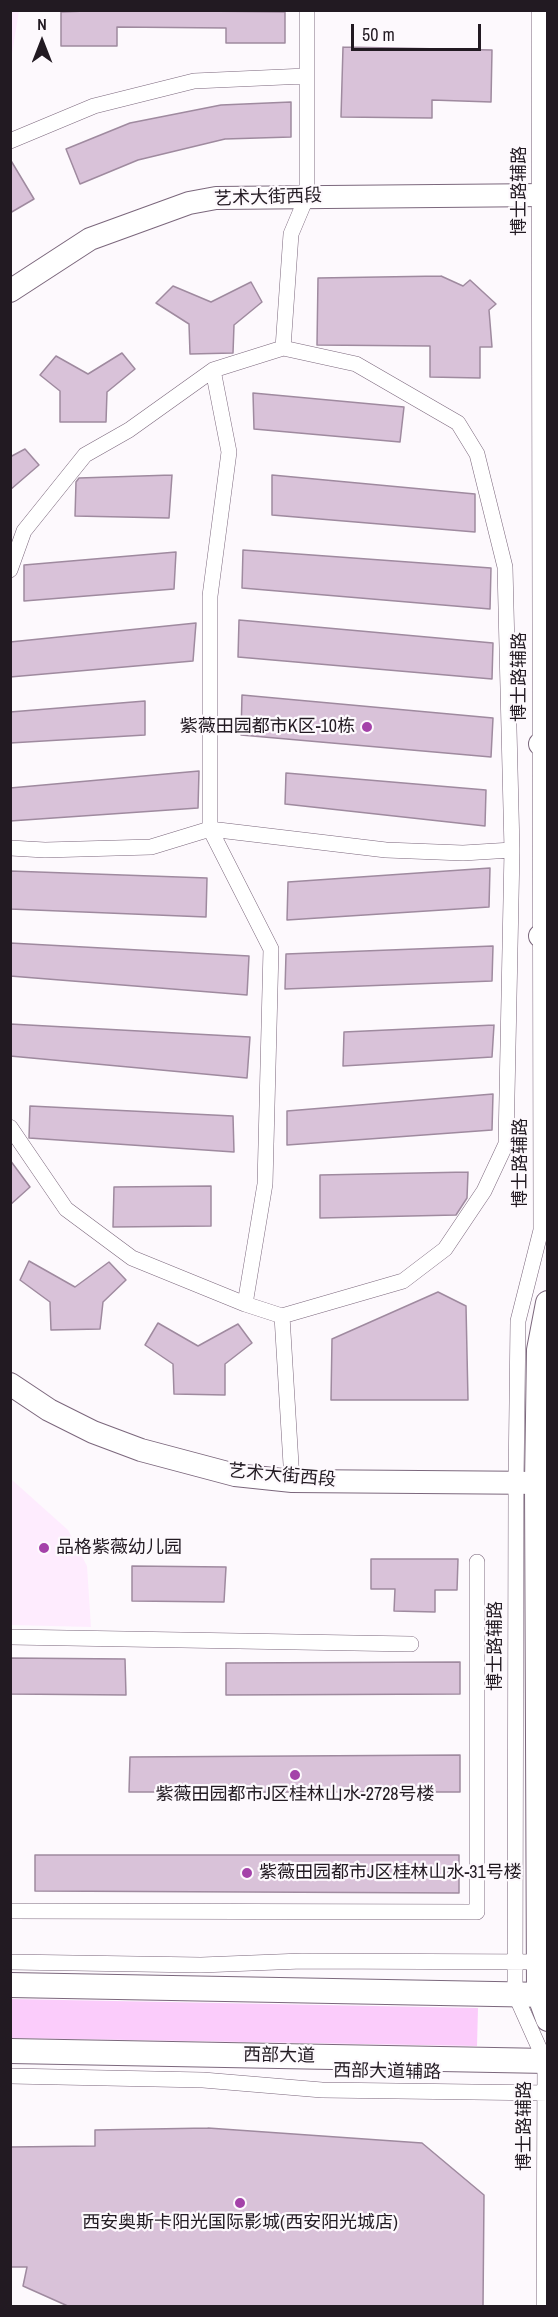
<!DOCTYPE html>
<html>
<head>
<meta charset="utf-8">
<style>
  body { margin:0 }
  #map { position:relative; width:558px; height:2317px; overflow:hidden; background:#fdf9fd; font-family:"Archivo Narrow",sans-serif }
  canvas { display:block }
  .frame { position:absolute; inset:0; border:12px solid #221a22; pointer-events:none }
  .north { position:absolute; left:12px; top:12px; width:60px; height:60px; -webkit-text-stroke:4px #fdf9fd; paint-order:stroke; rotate:0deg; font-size:16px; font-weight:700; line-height:24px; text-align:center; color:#221a22 }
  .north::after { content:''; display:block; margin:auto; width:21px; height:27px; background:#221a22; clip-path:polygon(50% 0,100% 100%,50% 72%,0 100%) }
  .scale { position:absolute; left:351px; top:24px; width:130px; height:27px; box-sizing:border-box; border:3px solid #221a22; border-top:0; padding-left:8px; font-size:18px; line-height:21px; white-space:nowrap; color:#221a22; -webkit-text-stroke:4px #fdf9fd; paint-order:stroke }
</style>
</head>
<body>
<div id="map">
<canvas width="558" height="2317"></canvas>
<div class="frame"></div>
<div class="north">N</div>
<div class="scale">50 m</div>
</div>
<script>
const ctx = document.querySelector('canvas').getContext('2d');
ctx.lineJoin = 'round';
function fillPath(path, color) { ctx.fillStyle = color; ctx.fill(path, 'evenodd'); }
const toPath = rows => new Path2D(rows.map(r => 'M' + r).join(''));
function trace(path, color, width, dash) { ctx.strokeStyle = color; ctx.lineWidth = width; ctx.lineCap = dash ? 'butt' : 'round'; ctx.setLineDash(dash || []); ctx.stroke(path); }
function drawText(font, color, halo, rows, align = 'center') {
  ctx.font = font + ' "Archivo Narrow","Noto Sans SC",sans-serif'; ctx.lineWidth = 4.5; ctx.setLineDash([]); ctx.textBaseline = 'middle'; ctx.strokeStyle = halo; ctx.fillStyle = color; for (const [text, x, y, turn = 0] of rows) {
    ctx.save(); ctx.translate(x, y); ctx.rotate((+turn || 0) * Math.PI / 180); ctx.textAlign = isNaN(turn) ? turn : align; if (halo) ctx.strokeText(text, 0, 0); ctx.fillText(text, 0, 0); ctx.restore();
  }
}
const built = toPath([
  [11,10,19,11,11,60,10,11],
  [11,1479,68,1530,87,1566,91,1627,11,1625]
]);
const green = toPath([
  [11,1999,478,2008,477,2046,11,2038]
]);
const building = toPath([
  [112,10,285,12,285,43,226,43,226,28,117,27,117,46,61,46,61,12,112,10],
  [343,47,492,50,491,102,432,100,432,118,341,117,343,47],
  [291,102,291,137,225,139,138,160,80,184,66,149,130,123,221,105,291,102],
  [10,159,34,199,10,213,10,159],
  [441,276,463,286,470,280,496,304,489,310,492,347,480,347,480,378,430,377,430,346,317,345,318,278,441,276],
  [251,282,262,302,234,325,233,353,190,354,189,324,156,303,173,286,211,302,251,282],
  [122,353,135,369,107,392,106,422,60,422,60,391,40,375,56,356,88,374,122,353],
  [253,393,404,407,400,442,254,429,253,393],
  [25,449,39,465,10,490,10,457,25,449],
  [172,475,169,518,75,516,76,482,79,478,172,475],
  [272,475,475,494,475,532,272,515,272,475],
  [243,550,491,568,490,609,242,588,243,550],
  [176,552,174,589,24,601,24,565,176,552],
  [239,620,493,643,492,679,238,657,239,620],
  [196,623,193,661,10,677,10,642,196,623],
  [242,695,493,718,491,757,241,735,242,695],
  [145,701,145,735,10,743,10,712,145,701],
  [199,771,198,808,10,821,10,788,199,771],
  [286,773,486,790,485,826,285,804,286,773],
  [490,868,489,907,287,920,288,882,490,868],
  [10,871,207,878,206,917,10,909,10,871],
  [10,943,249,956,247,995,10,976,10,943],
  [493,946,492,981,285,989,286,954,493,946],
  [10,1024,250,1037,247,1078,10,1056,10,1024],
  [494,1025,492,1057,343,1066,344,1032,494,1025],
  [493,1094,492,1130,287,1145,287,1111,493,1094],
  [30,1106,233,1116,234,1152,29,1138,30,1106],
  [10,1160,30,1187,10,1205,10,1160],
  [468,1172,467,1198,456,1215,320,1218,320,1175,468,1172],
  [211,1186,211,1226,113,1227,114,1187,211,1186],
  [29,1261,75,1287,109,1262,126,1280,103,1302,100,1329,51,1330,50,1302,20,1280,29,1261],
  [438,1292,466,1306,468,1400,331,1400,332,1339,438,1292],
  [158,1323,198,1346,238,1324,252,1343,225,1364,225,1395,174,1394,173,1364,145,1345,158,1323],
  [371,1559,458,1559,457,1590,435,1590,435,1612,394,1611,395,1589,371,1589,371,1559],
  [132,1566,226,1567,224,1602,132,1601,132,1566],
  [10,1658,125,1659,126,1695,10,1694,10,1658],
  [460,1662,460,1694,226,1695,226,1663,460,1662],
  [460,1755,460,1792,129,1792,130,1757,460,1755],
  [35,1855,459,1855,459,1893,35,1891,35,1855],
  [208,2128,422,2143,484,2195,483,2307,70,2307,23,2286,27,2267,10,2267,10,2147,95,2146,95,2130,208,2128]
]);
const street = toPath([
  [539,10,541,1230,518,1321,516,1483,515,1994,545,2061,544,2306],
  [10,141,94,106,194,81,306,76],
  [283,348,291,234,307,196,307,10],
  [213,370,229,452,210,596,210,829,271,949,265,1184,245,1304],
  [10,570,24,531,85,455,129,430,213,370,283,348,356,364,458,423,477,454,505,567,512,850,506,1144,484,1191,445,1249,403,1281,282,1316,245,1304,132,1258,66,1209,10,1127],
  [10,848,45,850,151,847,210,829,386,850,463,853,512,850],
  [282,1316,292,1481],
  [10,1637,411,1644],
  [10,1911,477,1912,477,1562],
  [10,1962,201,1965,302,1961,548,1962],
  [10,2076,203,2080,322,2090,548,2093]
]);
const secondary = toPath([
  [10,291,90,239,189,203,216,198,548,195],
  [540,744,548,744],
  [540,936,548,936],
  [10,1384,49,1410,93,1432,141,1450,235,1475,292,1481,548,1483]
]);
const primary = toPath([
  [548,1303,539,1350,537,1483,539,1994,548,2019],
  [10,1985,548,1995],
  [10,2051,548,2061]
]);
const markers = [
  [367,727,6,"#a442a9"],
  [44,1548,6,"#a442a9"],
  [295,1775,6,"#a442a9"],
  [247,1873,6,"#a442a9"],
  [240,2203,6,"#a442a9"]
];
const streetNames = [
  ["博士路辅路",520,191,-90],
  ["艺术大街西段",268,198,-2],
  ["博士路辅路",520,677,-90],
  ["博士路辅路",521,1163,-90],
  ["艺术大街西段",282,1476,5],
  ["博士路辅路",496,1646,-90],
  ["西部大道",279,2056,1],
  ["西部大道辅路",387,2072,1],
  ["博士路辅路",525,2126,-90]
];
const poiNames = [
  ["紫薇田园都市K区-10栋",355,727,"right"],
  ["品格紫薇幼儿园",56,1548],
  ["紫薇田园都市J区桂林山水-2728号楼",295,1795,"center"],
  ["紫薇田园都市J区桂林山水-31号楼",259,1873],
  ["西安奥斯卡阳光国际影城(西安阳光城店)",240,2223,"center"]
];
fillPath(built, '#feecfe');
fillPath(green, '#fbccfb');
fillPath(building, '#d9c2d9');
trace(building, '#9f8a9f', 1.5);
trace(street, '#7b677c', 16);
trace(secondary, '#7b677c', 24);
trace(primary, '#7b677c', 26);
trace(street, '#fff', 15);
trace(secondary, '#fff', 22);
trace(primary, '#fff', 24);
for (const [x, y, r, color] of markers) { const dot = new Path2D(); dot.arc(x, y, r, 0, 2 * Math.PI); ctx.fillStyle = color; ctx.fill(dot); trace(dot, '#fdf9fd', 2); }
drawText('18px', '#221a22', '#fdf9fd', streetNames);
drawText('18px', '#221a22', '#fdf9fd', poiNames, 'left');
</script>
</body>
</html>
